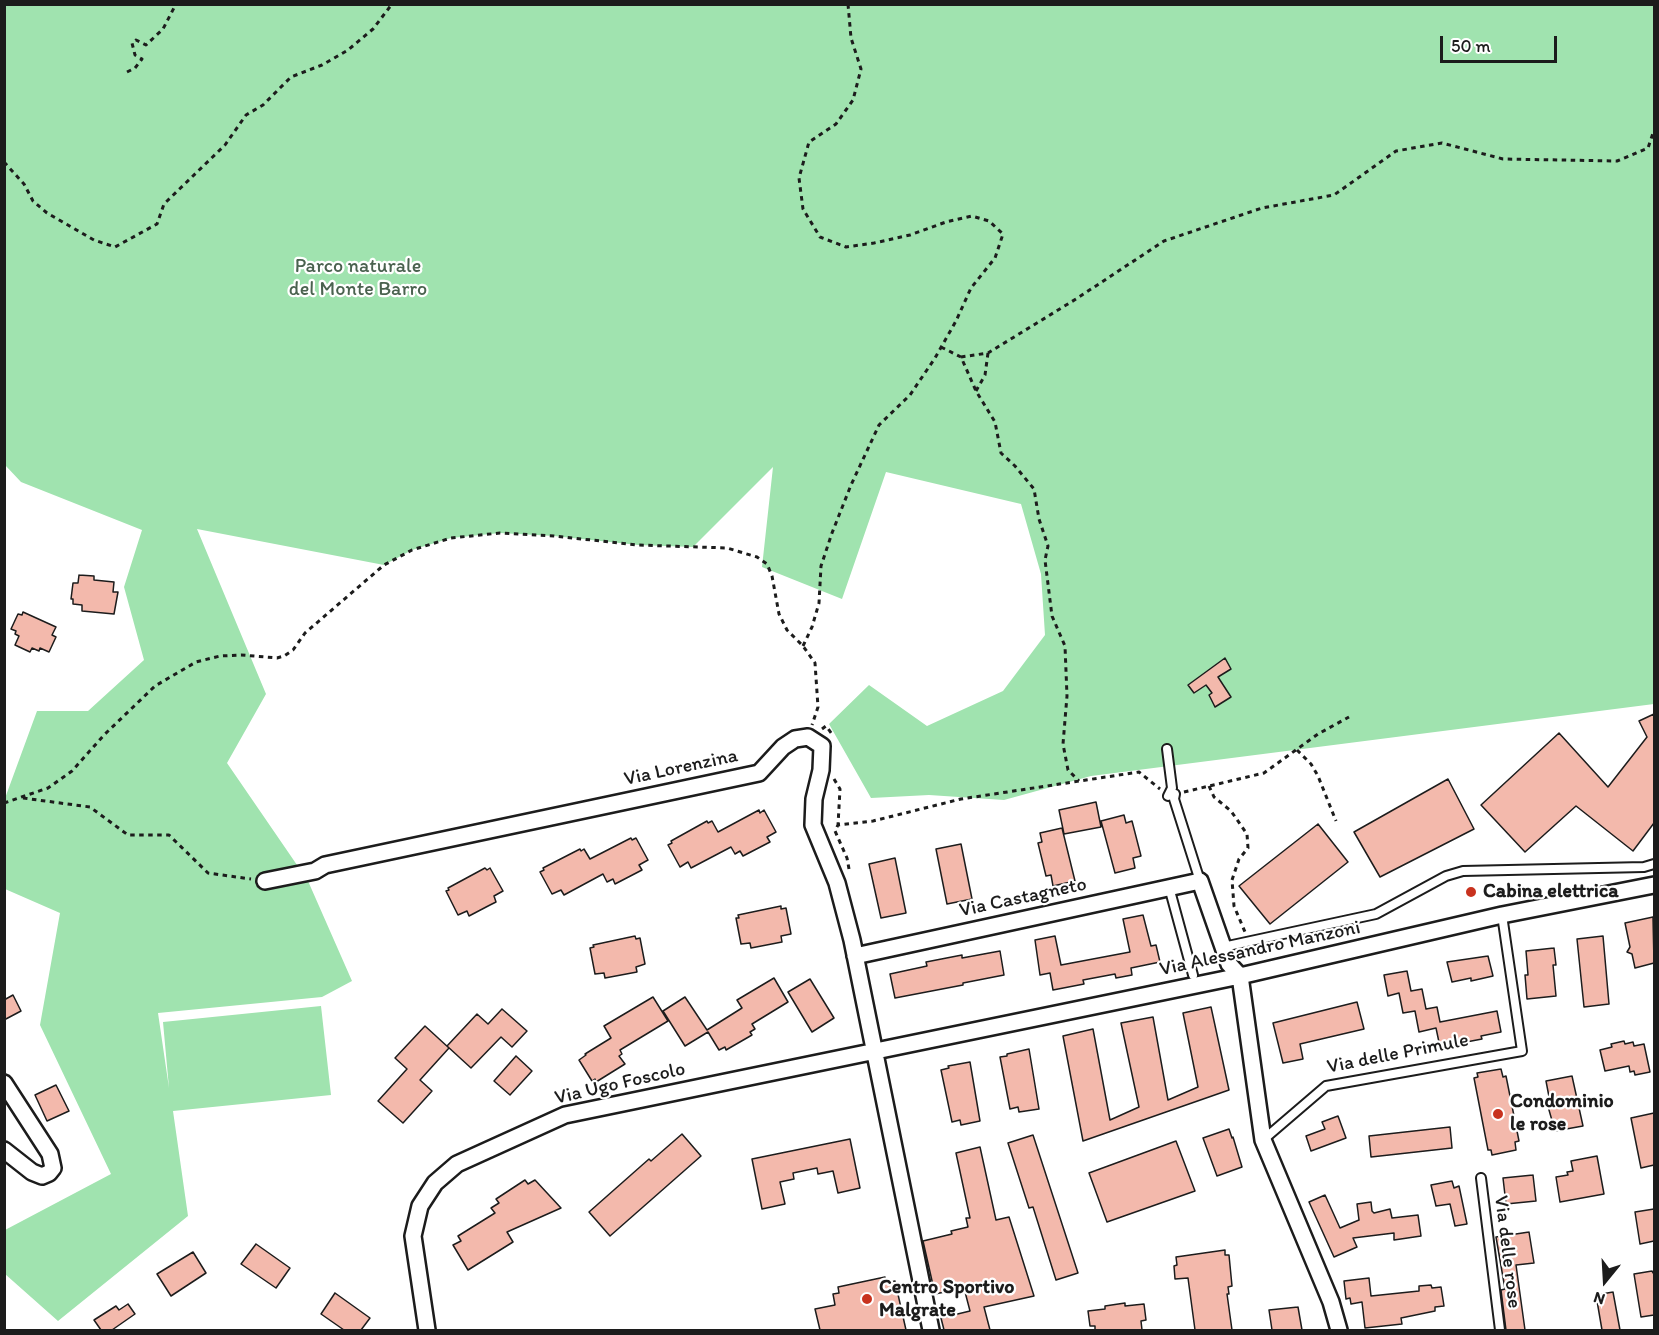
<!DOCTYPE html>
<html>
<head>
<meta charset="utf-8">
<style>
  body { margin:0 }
  #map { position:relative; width:1659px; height:1335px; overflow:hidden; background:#fff; font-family:Itim,sans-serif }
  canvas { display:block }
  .frame { position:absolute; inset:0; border:6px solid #1c1c1c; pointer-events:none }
  .north { position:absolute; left:1575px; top:1251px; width:60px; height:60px; -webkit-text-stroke:4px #fff; paint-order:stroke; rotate:198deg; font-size:16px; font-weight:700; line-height:24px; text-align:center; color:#1c1c1c }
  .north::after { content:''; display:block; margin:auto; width:21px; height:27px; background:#1c1c1c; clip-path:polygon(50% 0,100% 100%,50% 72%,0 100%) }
  .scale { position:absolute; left:1440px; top:36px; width:117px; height:27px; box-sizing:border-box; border:3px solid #1c1c1c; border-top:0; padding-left:8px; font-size:18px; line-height:21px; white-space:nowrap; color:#1c1c1c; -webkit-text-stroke:4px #fff; paint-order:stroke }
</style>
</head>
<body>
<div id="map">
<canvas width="1659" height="1335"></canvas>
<div class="frame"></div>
<div class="north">N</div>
<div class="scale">50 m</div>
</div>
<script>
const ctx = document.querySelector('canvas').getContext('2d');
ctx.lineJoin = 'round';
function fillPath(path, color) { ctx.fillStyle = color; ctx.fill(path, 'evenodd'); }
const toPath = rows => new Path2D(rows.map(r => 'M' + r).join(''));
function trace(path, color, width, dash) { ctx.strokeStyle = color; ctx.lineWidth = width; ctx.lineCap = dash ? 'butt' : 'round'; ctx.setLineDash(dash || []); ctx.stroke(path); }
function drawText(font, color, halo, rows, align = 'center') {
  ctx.font = font + ' Itim,sans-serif'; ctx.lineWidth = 4.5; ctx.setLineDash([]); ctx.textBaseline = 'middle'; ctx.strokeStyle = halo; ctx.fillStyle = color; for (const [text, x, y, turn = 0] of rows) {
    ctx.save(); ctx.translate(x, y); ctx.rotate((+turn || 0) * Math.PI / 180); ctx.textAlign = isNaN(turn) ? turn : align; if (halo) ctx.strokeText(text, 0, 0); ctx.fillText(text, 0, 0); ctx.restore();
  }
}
const green = toPath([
  [5,5,1654,5,1654,704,1091,776,1004,800,929,795,871,798,829,724,869,685,927,726,1003,691,1045,635,1041,574,1021,504,886,472,842,599,762,567,773,467,693,547,638,545,554,536,500,533,451,538,412,550,384,565,197,529,266,694,227,763,308,881,352,981,322,997,158,1013,169,1088,163,1022,321,1006,331,1095,173,1111,188,1216,58,1321,5,1274,5,1230,111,1174,40,1025,60,913,5,889,4,801,37,711,88,711,144,660,124,587,142,530,21,482,5,465]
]);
const building = toPath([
  [79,575,94,576,94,580,114,582,113,592,118,592,114,614,82,611,82,605,73,604,73,599,71,599,73,583,78,583,79,575],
  [23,612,56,627,52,635,56,637,49,652,40,648,39,651,32,648,30,652,15,645,19,636,15,634,16,631,11,629,18,614,22,615,23,612],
  [1225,658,1231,669,1218,677,1231,697,1215,707,1209,695,1212,693,1206,685,1194,693,1188,685,1225,658],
  [1654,714,1654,823,1633,851,1576,806,1525,852,1481,805,1559,733,1608,787,1647,737,1639,721,1654,714],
  [1448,779,1474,829,1380,877,1354,832,1448,779],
  [1096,802,1101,827,1064,834,1059,810,1096,802],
  [759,810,760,813,764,810,776,832,767,837,770,842,743,856,740,851,735,854,731,847,691,868,688,862,680,867,668,845,672,843,671,841,707,821,708,823,712,821,718,832,759,810],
  [1124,815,1126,823,1132,821,1141,856,1133,858,1135,868,1115,873,1101,821,1124,815],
  [1318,824,1348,862,1270,924,1239,886,1318,824],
  [1062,828,1075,881,1053,886,1051,875,1046,876,1038,843,1042,842,1040,833,1062,828],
  [631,838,632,840,636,838,648,860,639,865,642,870,615,884,613,879,607,882,603,874,564,895,561,890,552,894,540,872,544,870,543,868,580,849,581,851,584,849,590,859,631,838],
  [961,844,972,899,947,904,936,849,961,844],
  [895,858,906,913,881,918,869,864,895,858],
  [485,868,487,870,490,868,503,891,494,896,496,902,490,905,469,916,467,911,458,915,446,891,449,890,448,888,485,868],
  [781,906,781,909,786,908,791,934,781,936,782,942,751,948,750,943,741,944,736,918,739,918,738,915,781,906],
  [1143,915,1151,946,1156,945,1160,962,1131,968,1132,975,1116,978,1115,974,1083,980,1084,984,1053,990,1050,973,1040,975,1035,940,1055,936,1061,965,1130,952,1123,919,1143,915],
  [1653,917,1654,963,1635,968,1632,954,1627,952,1630,947,1625,923,1653,917],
  [635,936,636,939,640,938,645,964,636,967,637,972,605,978,604,973,595,974,590,948,594,947,593,945,635,936],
  [1603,936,1609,1004,1584,1007,1577,939,1603,936],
  [1554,948,1556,965,1553,965,1556,996,1527,999,1525,975,1528,975,1526,951,1554,948],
  [1000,951,1004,975,963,983,963,985,895,998,890,974,927,966,926,962,962,955,962,958,1000,951],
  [1488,956,1493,976,1471,981,1471,978,1452,982,1447,962,1488,956],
  [1407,971,1411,991,1422,989,1426,1009,1437,1007,1440,1022,1497,1011,1501,1032,1481,1036,1482,1039,1440,1047,1436,1028,1419,1032,1415,1011,1403,1013,1399,993,1388,996,1384,975,1407,971],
  [774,978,788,1002,752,1024,755,1029,750,1032,752,1035,726,1050,725,1047,719,1050,708,1032,685,1046,663,1011,685,997,707,1030,742,1008,737,1000,774,978],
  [810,979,834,1018,812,1032,788,992,810,979],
  [13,995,21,1011,4,1020,4,1000,13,995],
  [653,997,668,1021,620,1050,622,1054,619,1056,625,1064,596,1082,595,1079,592,1081,579,1060,586,1055,585,1054,611,1038,604,1026,653,997],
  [1357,1002,1364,1029,1300,1044,1303,1059,1283,1063,1273,1023,1357,1002],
  [1211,1007,1229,1090,1083,1141,1063,1036,1093,1029,1110,1120,1139,1107,1121,1023,1153,1017,1168,1100,1198,1087,1183,1013,1211,1007],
  [502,1009,527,1031,512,1047,501,1037,471,1068,447,1046,477,1014,488,1024,502,1009],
  [425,1026,449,1048,420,1080,432,1091,403,1123,378,1101,407,1069,395,1058,425,1026],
  [1624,1041,1625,1044,1633,1042,1634,1046,1644,1044,1650,1072,1635,1075,1634,1071,1630,1072,1629,1066,1605,1071,1600,1050,1612,1047,1611,1044,1624,1041],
  [1029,1049,1039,1109,1019,1112,1018,1107,1010,1109,1000,1057,1007,1056,1007,1054,1029,1049],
  [516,1056,532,1071,510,1095,494,1081,516,1056],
  [970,1062,980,1121,961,1125,960,1120,952,1122,941,1070,949,1068,948,1066,970,1062],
  [1501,1069,1503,1077,1506,1076,1519,1141,1515,1142,1516,1150,1492,1155,1491,1150,1488,1150,1474,1078,1478,1077,1477,1073,1501,1069],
  [1572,1076,1583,1126,1555,1131,1547,1103,1550,1102,1546,1081,1572,1076],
  [56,1085,69,1111,47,1121,35,1095,56,1085],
  [1654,1113,1654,1165,1641,1168,1631,1118,1654,1113],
  [1338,1116,1346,1138,1311,1151,1306,1136,1325,1129,1322,1122,1338,1116],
  [1450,1127,1452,1148,1371,1157,1369,1136,1450,1127],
  [1229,1129,1232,1138,1233,1137,1242,1167,1217,1176,1203,1138,1229,1129],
  [682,1134,701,1156,610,1236,589,1212,649,1159,651,1161,682,1134],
  [1033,1135,1078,1273,1056,1280,1033,1207,1029,1208,1008,1143,1033,1135],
  [850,1139,860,1188,838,1193,833,1171,818,1174,817,1168,793,1173,794,1179,780,1182,785,1204,762,1209,752,1159,850,1139],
  [1176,1141,1195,1191,1107,1222,1089,1173,1176,1141],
  [980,1147,996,1220,1009,1217,1034,1296,984,1307,990,1330,944,1330,941,1318,970,1311,964,1288,935,1294,923,1241,952,1234,951,1231,968,1227,966,1218,970,1218,956,1153,980,1147],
  [1597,1156,1604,1194,1560,1202,1556,1177,1568,1175,1567,1172,1573,1171,1571,1161,1597,1156],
  [1533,1175,1536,1201,1506,1204,1503,1178,1533,1175],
  [525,1180,528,1184,535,1180,561,1208,507,1232,513,1242,468,1270,453,1245,461,1241,458,1236,495,1213,491,1208,499,1203,496,1199,525,1180],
  [1452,1181,1454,1188,1459,1186,1467,1224,1455,1226,1450,1204,1436,1206,1431,1185,1452,1181],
  [1325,1195,1340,1228,1359,1220,1357,1204,1371,1202,1372,1211,1374,1213,1390,1209,1392,1218,1418,1215,1421,1236,1394,1240,1394,1233,1353,1238,1357,1247,1334,1257,1309,1202,1325,1195],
  [1654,1209,1654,1241,1640,1244,1635,1212,1654,1209],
  [1529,1232,1534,1263,1516,1265,1525,1330,1506,1330,1501,1290,1505,1289,1496,1237,1529,1232],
  [256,1244,290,1268,276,1288,241,1264,256,1244],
  [1225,1250,1225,1255,1229,1255,1232,1286,1228,1287,1229,1294,1227,1294,1232,1330,1195,1330,1188,1278,1175,1279,1174,1266,1177,1265,1176,1257,1225,1250],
  [193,1252,206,1273,171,1296,157,1274,193,1252],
  [1652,1271,1653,1273,1654,1273,1654,1315,1641,1317,1634,1274,1652,1271],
  [885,1277,886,1283,895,1281,906,1330,820,1330,815,1309,835,1305,833,1294,839,1293,838,1287,885,1277],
  [1369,1278,1371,1296,1419,1291,1419,1286,1431,1285,1432,1288,1441,1287,1444,1306,1435,1307,1435,1311,1401,1318,1402,1324,1365,1328,1362,1302,1351,1304,1350,1298,1346,1299,1344,1281,1369,1278],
  [1613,1292,1620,1330,1602,1330,1596,1295,1613,1292],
  [335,1293,370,1318,361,1330,344,1330,321,1314,335,1293],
  [1125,1303,1125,1306,1144,1304,1146,1320,1141,1321,1142,1330,1095,1330,1095,1326,1090,1326,1088,1311,1105,1309,1105,1306,1125,1303],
  [128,1304,135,1314,112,1330,101,1330,94,1320,116,1306,119,1310,128,1304],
  [1298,1307,1302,1330,1272,1330,1269,1310,1298,1307]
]);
const path = toPath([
  [127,72,135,68,142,59,135,55,132,43,136,40,146,45,163,29,176,4],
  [4,162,24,184,33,201,47,213,94,240,115,247,157,224,164,204,225,145,246,115,263,105,291,77,322,65,348,50,373,29,392,4],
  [941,347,961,357,976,391,995,422,1001,453,1015,466,1034,489,1039,519,1048,546,1045,560,1052,616,1065,646,1067,696,1063,744,1068,770,1079,781],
  [961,357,988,353,1076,299,1164,241,1262,208,1334,195,1396,151,1442,143,1503,159,1617,161,1648,148,1654,130],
  [976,391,985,375,988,353],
  [803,646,812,627,819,603,821,566,832,533,851,485,879,425,910,395,935,358,956,321,971,288,995,258,1003,234,989,221,972,216,946,222,910,235,874,243,846,247,820,237,803,209,799,178,809,142,836,124,853,100,861,69,851,38,848,4],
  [822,729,826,726,832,734],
  [1297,750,1311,764,1318,776,1336,821],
  [834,779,840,789,838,825],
  [1209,786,1214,797,1231,811,1247,834,1248,848,1239,859,1232,880,1234,906,1245,932],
  [1184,792,1264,773,1318,734,1349,717],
  [23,798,90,807,128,835,169,835,208,873,251,879],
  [4,803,48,788,72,771,104,735,155,686,196,662,220,656,241,655,277,658,284,656,293,650,305,633,384,565,412,550,451,538,500,533,554,536,638,545,727,548,757,557,767,564,772,576,779,614,787,630,803,646,815,663,818,707,812,725],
  [849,869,847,858,835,831,838,825,873,821,961,799,1139,772,1160,789]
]);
const lane = toPath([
  [1167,749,1172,788,1168,796,1175,794,1174,799,1200,881],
  [1169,887,1193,975],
  [1223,947,1376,914,1446,876,1463,871,1644,867,1654,864],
  [1263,1140,1326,1086,1522,1051,1502,915],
  [1481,1178,1500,1330]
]);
const street = toPath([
  [265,881,315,871,325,865,759,773,783,747,795,739,808,737,822,746,821,770,814,799,813,825,837,883,852,940,931,1330],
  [855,956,1200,881,1229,964,1240,976],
  [1240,976,1263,1140,1331,1302,1339,1330],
  [4,1083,50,1154,53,1168,49,1173,42,1176,32,1172,4,1150],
  [427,1330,413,1236,420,1206,435,1183,457,1164,565,1115,1240,976,1502,915,1654,885]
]);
const markers = [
  [1471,892,6,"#c8321e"],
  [1498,1114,6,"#c8321e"],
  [867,1299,6,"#c8321e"]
];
const parkNames = [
  ["Parco naturale",358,267],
  ["del Monte Barro",358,290]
];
const streetNames = [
  ["Via Lorenzina",681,768,-12],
  ["Via Castagneto",1023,898,-12],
  ["Via Alessandro Manzoni",1260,949,-12],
  ["Via delle Primule",1398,1054,-11],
  ["Via Ugo Foscolo",620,1084,-13],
  ["Via delle rose",1507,1252,83]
];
const poiNames = [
  ["Cabina elettrica",1483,892],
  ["Condominio",1510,1102],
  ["le rose",1510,1125],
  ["Centro Sportivo",879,1288],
  ["Malgrate",879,1311]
];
fillPath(green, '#a0e3af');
fillPath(building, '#f3b9ac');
trace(building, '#1c1c1c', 1.5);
trace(lane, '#1c1c1c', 12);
trace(street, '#1c1c1c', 20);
trace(path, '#1c1c1c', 3, [4.5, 4.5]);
trace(lane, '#fff', 8);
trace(street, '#fff', 15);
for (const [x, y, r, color] of markers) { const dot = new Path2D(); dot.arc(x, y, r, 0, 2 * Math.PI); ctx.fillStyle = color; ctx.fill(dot); trace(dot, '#fff', 2); }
drawText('20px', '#4a624f', '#fff', parkNames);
drawText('20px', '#1c1c1c', '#fff', streetNames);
drawText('bold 20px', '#1c1c1c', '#fff', poiNames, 'left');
</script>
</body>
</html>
